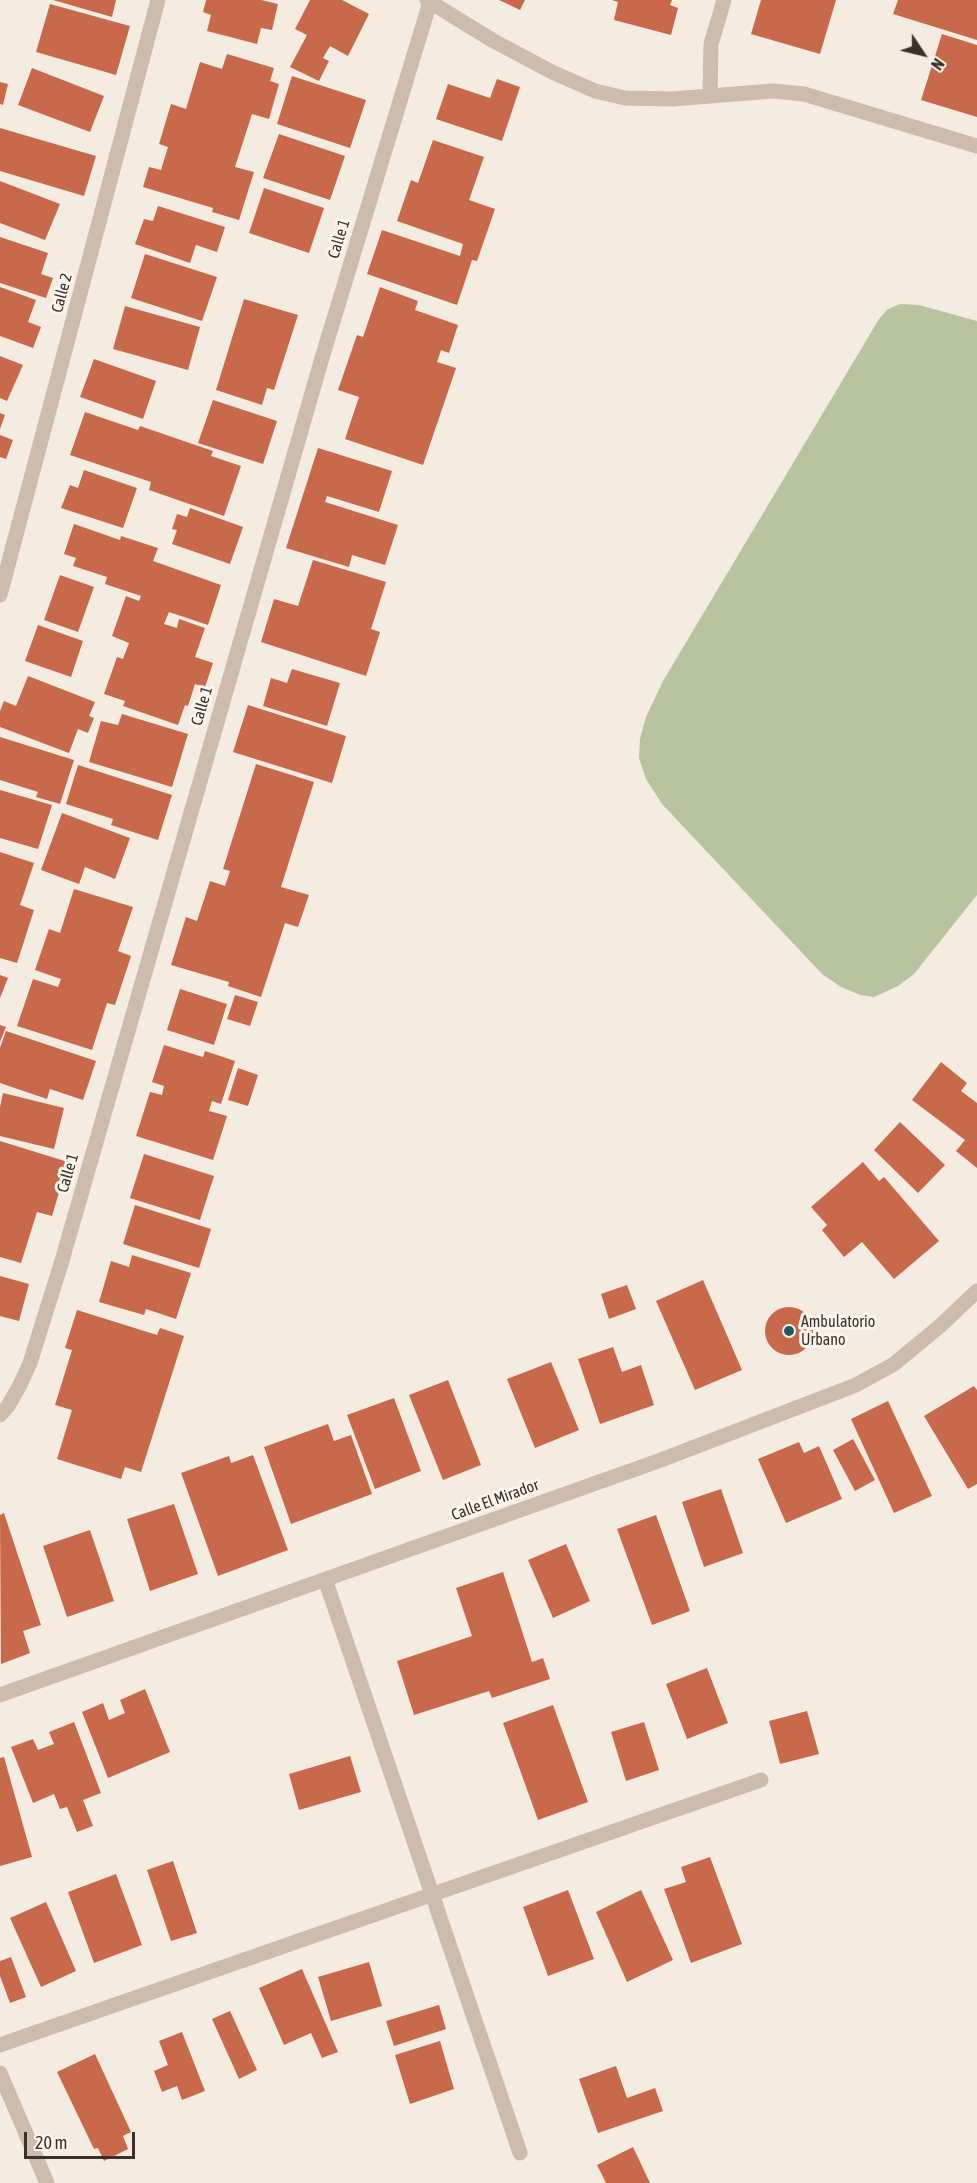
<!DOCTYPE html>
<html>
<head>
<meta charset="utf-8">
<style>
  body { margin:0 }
  #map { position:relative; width:977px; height:2183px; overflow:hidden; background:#f4ebe1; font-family:"Asap Condensed",sans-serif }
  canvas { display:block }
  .north { position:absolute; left:893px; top:24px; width:60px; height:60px; -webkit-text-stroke:4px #fbf5ee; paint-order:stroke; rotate:125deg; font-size:16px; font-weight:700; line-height:24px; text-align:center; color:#3b302b }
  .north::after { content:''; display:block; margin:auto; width:21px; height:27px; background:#3b302b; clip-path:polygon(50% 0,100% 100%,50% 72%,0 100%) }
  .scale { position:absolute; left:24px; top:2132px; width:111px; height:27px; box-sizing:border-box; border:3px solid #3b302b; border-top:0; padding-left:8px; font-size:18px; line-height:21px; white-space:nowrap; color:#3b302b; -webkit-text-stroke:4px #fbf5ee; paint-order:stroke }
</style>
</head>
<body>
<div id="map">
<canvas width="977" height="2183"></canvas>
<div class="north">N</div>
<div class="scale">20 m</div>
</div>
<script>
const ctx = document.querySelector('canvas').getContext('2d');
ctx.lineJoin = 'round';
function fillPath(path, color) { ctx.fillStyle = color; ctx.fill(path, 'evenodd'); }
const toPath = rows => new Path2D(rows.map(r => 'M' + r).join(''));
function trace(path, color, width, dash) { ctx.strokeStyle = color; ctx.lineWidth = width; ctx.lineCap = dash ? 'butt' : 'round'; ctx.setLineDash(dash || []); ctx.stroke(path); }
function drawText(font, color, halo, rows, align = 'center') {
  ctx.font = font + ' "Asap Condensed",sans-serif'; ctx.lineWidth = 6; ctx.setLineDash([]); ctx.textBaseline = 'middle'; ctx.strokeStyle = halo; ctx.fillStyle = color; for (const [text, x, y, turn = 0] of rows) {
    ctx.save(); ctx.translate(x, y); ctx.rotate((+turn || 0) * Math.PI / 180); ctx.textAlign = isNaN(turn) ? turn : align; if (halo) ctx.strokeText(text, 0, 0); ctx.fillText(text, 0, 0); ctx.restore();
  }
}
const green = toPath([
  [900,304,919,305,977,321,977,895,914,974,898,986,874,997,860,995,841,987,822,974,662,804,646,779,639,758,640,739,646,717,663,681,879,319,888,309]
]);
const building = toPath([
  [53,0,116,0,112,17],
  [206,0,261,0,278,4,272,30,261,28,257,44,207,31,211,15,203,12],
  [310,0,342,0,369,14,348,56,330,46,323,58,329,61,319,81,290,67,307,35,295,29],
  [499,0,525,0,520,10],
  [612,0,672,0,670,5,678,8,671,35,614,20,618,2],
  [761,0,836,0,820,54,751,34],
  [898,0,977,0,977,40,893,14],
  [50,4,130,26,116,75,36,52],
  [942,34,977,45,977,117,921,100],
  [227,54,274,68,270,81,279,84,269,119,252,114,235,167,254,172,239,220,212,212,213,208,143,187,149,167,161,170,168,147,159,144,171,104,186,109,200,62,222,69],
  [32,68,104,96,90,132,18,105],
  [292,76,366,100,350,148,277,124],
  [497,79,520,87,502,141,436,119,448,84,490,98],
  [0,82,8,84,3,105,0,104],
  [0,128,96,156,84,196,0,171],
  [279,134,345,156,330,200,263,178],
  [433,140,484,157,469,200,495,209,477,261,472,260,457,305,367,274,382,230,460,256,463,244,397,221,411,180,418,183],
  [0,181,60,204,45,240,0,223],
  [264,188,324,208,309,253,249,233],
  [158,206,225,227,217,252,196,245,190,263,135,244,144,219,153,221],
  [0,237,48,253,41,274,53,278,46,298,0,283],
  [145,254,217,277,202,321,131,298],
  [0,287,36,300,28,322,41,327,33,348,0,336],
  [380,287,418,301,415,310,458,325,449,353,441,350,437,362,456,368,423,465,345,439,359,397,338,390,357,335,363,337],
  [244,299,298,315,274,390,267,388,262,405,216,390],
  [125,306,200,327,188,370,113,349],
  [0,356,23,365,7,401,0,398],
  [94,359,156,381,143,419,80,397],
  [213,400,277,421,263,464,198,443],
  [85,412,138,430,140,426,213,451,211,456,241,466,224,516,149,490,151,482,70,455],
  [0,413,5,415,0,429],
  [0,435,13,440,6,459,0,457],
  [318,448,392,471,379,512,327,496,325,502,398,525,385,565,352,555,349,567,286,548],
  [84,470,137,488,123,528,61,508,70,485,78,488],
  [190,508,243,527,230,564,172,544,177,530,172,529,177,514,187,517],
  [74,524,120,540,121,536,158,548,153,561,221,585,208,625,169,612,164,624,177,628,179,619,205,628,195,657,213,663,205,687,195,684,188,706,185,705,178,725,123,706,125,701,104,694,117,657,123,659,129,643,112,636,126,596,139,601,141,596,105,584,107,577,73,566,76,558,64,554],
  [313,560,386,582,371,629,380,632,366,676,261,642,274,599,298,606],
  [60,575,94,587,78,632,44,620],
  [38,625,83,641,71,677,25,661],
  [292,669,340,683,327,726,263,706,271,678,287,683],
  [28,676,95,702,89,716,94,718,88,733,78,729,69,753,0,727,0,711,4,701,16,706],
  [248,705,346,736,332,783,233,752],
  [122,714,188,734,172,787,89,762,101,721,118,725],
  [0,737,74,760,60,804,36,797,38,792,0,780],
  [256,764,314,782,281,887,309,895,298,927,285,923,261,997,228,986,229,982,171,965,186,917,197,921,210,881,225,886,230,871,223,869],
  [78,765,172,795,158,840,111,825,113,819,66,804],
  [0,790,52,805,38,849,0,838],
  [62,813,130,838,115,879,85,867,79,884,41,870],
  [0,852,34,863,20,905,34,910,17,963,0,958],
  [74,889,133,907,118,951,131,956,115,1005,107,1003,92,1050,17,1026,33,979,58,987,61,979,35,970,49,929,60,933],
  [0,975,8,978,0,998],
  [180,989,227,1004,214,1045,167,1030],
  [235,995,258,1002,250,1026,227,1019],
  [0,1025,6,1027,0,1042],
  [6,1031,96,1061,83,1100,50,1089,47,1099,0,1083,0,1048],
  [164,1045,203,1057,205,1051,235,1061,221,1104,212,1101,209,1111,227,1116,213,1160,136,1136,150,1092,162,1095,164,1086,152,1082],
  [941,1062,967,1083,961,1091,977,1103,977,1168,956,1151,965,1140,912,1100],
  [238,1068,258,1075,248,1106,228,1100],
  [3,1093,64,1108,54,1149,0,1136,0,1107],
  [900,1122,945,1165,918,1193,874,1150],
  [0,1141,68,1162,52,1216,37,1212,21,1263,0,1257],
  [144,1154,214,1176,200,1220,130,1198],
  [863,1162,879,1181,884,1177,939,1241,894,1279,862,1242,844,1257,822,1230,827,1225,811,1207],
  [135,1205,211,1229,199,1268,123,1244],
  [132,1255,191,1273,176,1319,146,1309,144,1315,99,1302,111,1261,129,1267],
  [0,1276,29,1284,19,1321,0,1316],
  [703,1280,742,1370,695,1390,656,1301],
  [627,1285,636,1309,609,1319,601,1294],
  '765 1331a24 24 0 1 1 48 0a24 24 0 1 1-48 0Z',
  [77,1310,157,1335,160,1328,184,1336,141,1472,125,1467,121,1479,57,1459,72,1410,55,1405,72,1350,65,1348],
  [613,1347,622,1372,641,1365,654,1405,600,1424,578,1359],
  [551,1362,579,1430,535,1448,507,1379],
  [448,1380,481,1465,443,1480,409,1395],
  [974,1386,977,1390,977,1484,968,1489,924,1416],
  [394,1398,421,1471,375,1489,347,1415],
  [888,1401,932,1496,894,1513,851,1419],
  [328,1424,334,1441,351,1435,372,1494,291,1524,264,1447],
  [853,1439,875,1480,855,1491,833,1450],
  [799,1442,804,1453,819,1446,842,1499,786,1523,758,1459],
  [253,1455,288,1550,218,1576,181,1473,229,1456,231,1463],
  [721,1489,743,1553,704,1567,682,1502],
  [174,1504,198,1574,150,1591,127,1519],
  [4,1513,41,1625,23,1631,30,1653,1,1664,0,1515],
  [656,1515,690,1611,652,1625,617,1529],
  [90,1530,114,1601,67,1617,43,1546],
  [566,1544,590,1601,553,1618,528,1560],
  [503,1572,532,1662,543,1658,550,1679,492,1698,489,1691,414,1715,397,1661,472,1636,456,1588],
  [707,1668,728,1723,687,1739,666,1684],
  [145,1689,170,1752,108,1778,82,1712,103,1703,109,1720,125,1713,120,1700],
  [553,1705,588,1802,538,1820,503,1723],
  [807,1711,819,1754,780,1764,769,1721],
  [74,1722,101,1793,83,1800,93,1826,77,1832,67,1807,60,1809,54,1794,33,1803,11,1747,33,1739,38,1750,54,1744,49,1732],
  [644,1722,659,1770,626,1781,611,1732],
  [350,1756,361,1792,299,1810,289,1774],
  [4,1757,32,1857,0,1866,0,1758],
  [710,1857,742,1944,691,1963,664,1889,686,1882,681,1867],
  [173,1861,197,1933,171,1941,147,1870],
  [116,1874,142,1945,94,1963,68,1892],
  [568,1890,594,1959,548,1976,523,1907],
  [641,1890,673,1960,627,1982,596,1912],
  [46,1902,76,1971,41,1987,10,1918],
  [11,1957,26,1997,10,2003,0,1976,0,1961],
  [369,1962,382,2006,331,2021,318,1977],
  [302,1969,338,2052,322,2058,311,2033,284,2045,259,1988],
  [439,2005,446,2029,394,2046,386,2021],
  [230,2011,257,2070,239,2079,212,2019],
  [182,2032,205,2091,182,2100,177,2086,162,2092,154,2071,168,2065,159,2041],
  [440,2041,454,2089,410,2104,395,2055],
  [95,2054,131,2132,123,2136,128,2149,104,2161,98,2148,94,2149,57,2072],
  [616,2066,627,2098,655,2088,663,2111,598,2133,579,2079],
  [633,2147,650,2183,606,2183,597,2165]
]);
const street = toPath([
  [427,0,492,40,552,72,595,91,625,98,672,99,773,91,804,94,977,146],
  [710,96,711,44,724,0],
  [0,595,158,0],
  [0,1415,8,1406,20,1385,30,1363,61,1264,322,358,430,2],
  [325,1579,520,2153],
  [0,1695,661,1460,856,1385,894,1364,940,1326,977,1291],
  [0,2045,761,1780],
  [0,2073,47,2183]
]);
const markers = [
  [789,1331,6,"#1f5a5e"]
];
const streetNames = [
  ["Calle 1",339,239,-73],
  ["Calle 2",62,293,-75],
  ["Calle 1",202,706,-74],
  ["Calle 1",68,1173,-74],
  ["Calle El Mirador",495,1500,-20]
];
const poiNames = [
  ["Ambulatorio",801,1322],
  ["Urbano",801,1340]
];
fillPath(green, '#b8c4a0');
fillPath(building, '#c8694b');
trace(street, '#cdbbac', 15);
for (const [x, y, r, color] of markers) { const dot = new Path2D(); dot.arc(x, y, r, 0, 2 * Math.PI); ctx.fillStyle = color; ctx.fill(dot); trace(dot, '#fbf5ee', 2); }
drawText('16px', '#3b302b', '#fbf5ee', streetNames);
drawText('16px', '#3b302b', '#fbf5ee', poiNames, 'left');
</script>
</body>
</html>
